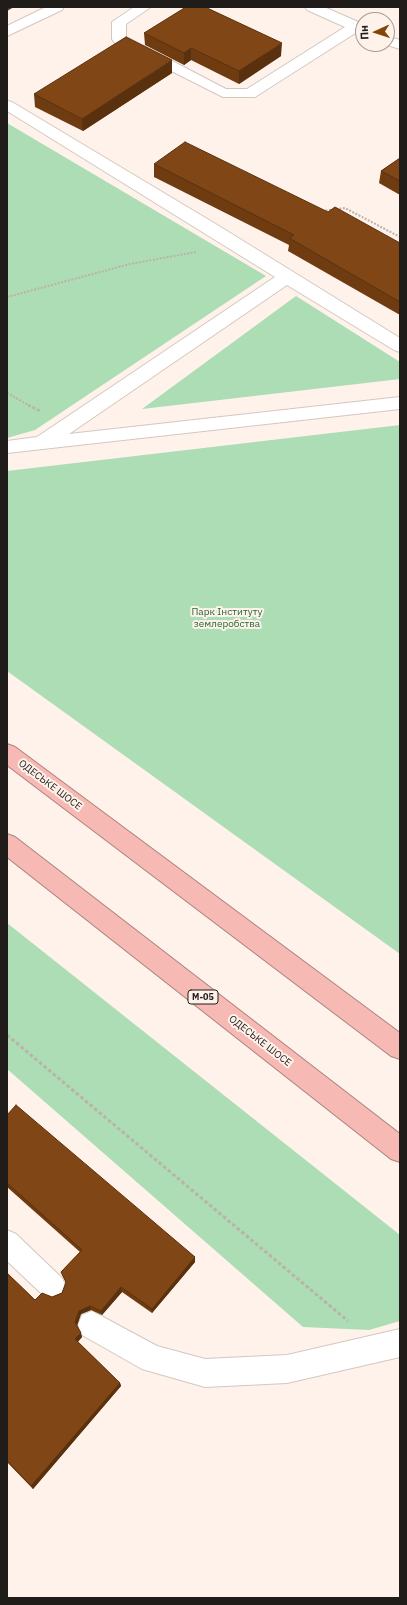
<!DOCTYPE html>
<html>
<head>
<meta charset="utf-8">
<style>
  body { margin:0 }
  #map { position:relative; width:407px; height:1605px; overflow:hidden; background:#fef2ea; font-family:"IBM Plex Sans",sans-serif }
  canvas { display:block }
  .frame { position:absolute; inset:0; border:8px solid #201c19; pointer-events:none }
  .north { position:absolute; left:355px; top:12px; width:40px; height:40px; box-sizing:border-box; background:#fef2ea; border:1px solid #a59c96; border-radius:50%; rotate:267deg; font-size:11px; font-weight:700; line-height:16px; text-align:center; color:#201c19 }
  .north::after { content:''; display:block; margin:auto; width:14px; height:18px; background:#84450b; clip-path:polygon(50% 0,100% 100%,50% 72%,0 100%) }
</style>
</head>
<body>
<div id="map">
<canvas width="407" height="1605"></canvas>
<div class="frame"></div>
<div class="north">Пн</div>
</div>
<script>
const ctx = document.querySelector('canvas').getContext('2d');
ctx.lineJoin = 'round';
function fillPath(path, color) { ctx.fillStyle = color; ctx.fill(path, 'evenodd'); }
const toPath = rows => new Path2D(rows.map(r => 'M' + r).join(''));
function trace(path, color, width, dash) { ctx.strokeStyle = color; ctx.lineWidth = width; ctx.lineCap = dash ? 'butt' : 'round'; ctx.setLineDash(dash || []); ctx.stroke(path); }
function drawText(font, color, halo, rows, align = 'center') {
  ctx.font = font + ' "IBM Plex Sans",sans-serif'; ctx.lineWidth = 4; ctx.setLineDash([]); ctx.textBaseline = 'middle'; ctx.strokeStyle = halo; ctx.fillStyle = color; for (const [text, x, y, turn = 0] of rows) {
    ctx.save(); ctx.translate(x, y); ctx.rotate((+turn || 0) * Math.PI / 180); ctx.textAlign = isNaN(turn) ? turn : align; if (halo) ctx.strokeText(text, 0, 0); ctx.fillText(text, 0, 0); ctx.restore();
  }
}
const green = toPath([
  [7,123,266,276,35,430,7,438],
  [296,296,400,362,400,379,142,409],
  [400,425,400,954,7,671,7,471],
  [7,923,400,1235,400,1321,369,1330,303,1327,7,1069]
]);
const pathFar2 = toPath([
  [322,211,345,208,400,237],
  [7,297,130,264,196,252],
  [7,393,30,406]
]);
const pathFar1 = toPath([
  [28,405,40,411]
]);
const path = toPath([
  [7,1035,348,1321]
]);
const minor = toPath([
  [46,7,64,7,62,10,7,36,7,26,46,7],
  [134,7,151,7,126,24,126,37,226,89,247,89,345,27,307,10,305,7,324,7,363,24,363,33,357,32,255,97,223,97,114,42,112,39,112,22,134,7],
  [387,36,400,40,400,49,384,44,387,44,387,36],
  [7,101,12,102,219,226,400,338,400,352,394,350,287,285,69,434,400,397,400,409,7,453,7,441,37,437,275,277,7,111,7,101],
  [7,1230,16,1234,62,1278,66,1287,62,1296,53,1300,44,1296,7,1261,7,1230],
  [92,1311,157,1346,205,1359,287,1355,400,1329,400,1357,287,1383,205,1387,142,1369,82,1335,78,1325,82,1315,92,1311]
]);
const highway = toPath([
  [7,744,15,747,400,1033,400,1059,391,1056,7,765,7,744],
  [7,834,15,837,400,1134,400,1162,391,1159,7,857,7,834]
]);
const wall = toPath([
  [144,33,281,56,239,84,191,60,184,65,145,45],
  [172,73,83,131,35,107,34,94],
  [400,158,400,195,379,183,381,171],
  [154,164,328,212,400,243,400,315,288,251,289,245,154,177],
  [7,1115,195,1262,152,1313,122,1292,102,1315,91,1310,81,1314,77,1325,82,1337,78,1342,120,1383,121,1386,33,1489,7,1462,7,1273,35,1300,52,1297,62,1293,66,1283,61,1272,80,1252,7,1187]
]);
const shadedWall = toPath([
  [7,7,14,7,7,11],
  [282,43,281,56,239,84,239,71],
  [191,48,191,60,184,65,184,53],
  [172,60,172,73,83,131,82,119],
  [195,1257,195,1262,152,1313,152,1309],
  [121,1287,122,1292,102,1315,101,1311],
  [90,1306,91,1310,81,1314,77,1326,75,1322,79,1311],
  [81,1333,82,1337,76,1343,75,1339],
  [120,1383,121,1386,33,1489,31,1486]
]);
const building = toPath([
  [186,7,205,7,282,43,239,71,191,48,184,53,144,33,186,7],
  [126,37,172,60,82,119,34,94,126,37],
  [185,142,328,212,335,207,400,243,400,302,289,238,294,235,154,164,185,142],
  [400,158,400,181,381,171,400,158],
  [16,1105,195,1257,152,1309,121,1287,101,1311,90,1306,79,1311,75,1322,81,1333,75,1339,120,1383,31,1486,7,1461,7,1273,35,1300,42,1293,52,1297,62,1293,66,1282,61,1272,82,1250,7,1183,7,1115,16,1105]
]);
const shields = [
  [203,997,30]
];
const shieldNames = [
  ["М-05",203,997]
];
const parkNames = [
  ["Парк Інституту",227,612],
  ["землеробства",227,624]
];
const streetNames = [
  ["ОДЕСЬКЕ ШОСЕ",50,785,37],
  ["ОДЕСЬКЕ ШОСЕ",260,1041,38]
];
fillPath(green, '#acddb4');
trace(minor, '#d3c8c0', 2);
trace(highway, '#ac827d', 2);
trace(pathFar2, '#bbb2ab', 2, [2, 1.5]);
trace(pathFar1, '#bbb2ab', 2.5, [3, 2]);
trace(path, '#bbb2ab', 3, [3.5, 2.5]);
fillPath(minor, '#fff');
fillPath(highway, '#f7b9b3');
fillPath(wall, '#6f3c12');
fillPath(shadedWall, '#5a310f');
fillPath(building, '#814615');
trace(building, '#5a310f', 1);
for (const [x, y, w] of shields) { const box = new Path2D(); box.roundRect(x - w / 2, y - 7, w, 14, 3); ctx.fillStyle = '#fef2ea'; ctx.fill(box); trace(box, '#201c19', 1); }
drawText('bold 9px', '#201c19', null, shieldNames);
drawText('10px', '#246736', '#fef2ea', parkNames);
drawText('10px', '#201c19', '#fef2ea', streetNames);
</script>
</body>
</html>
